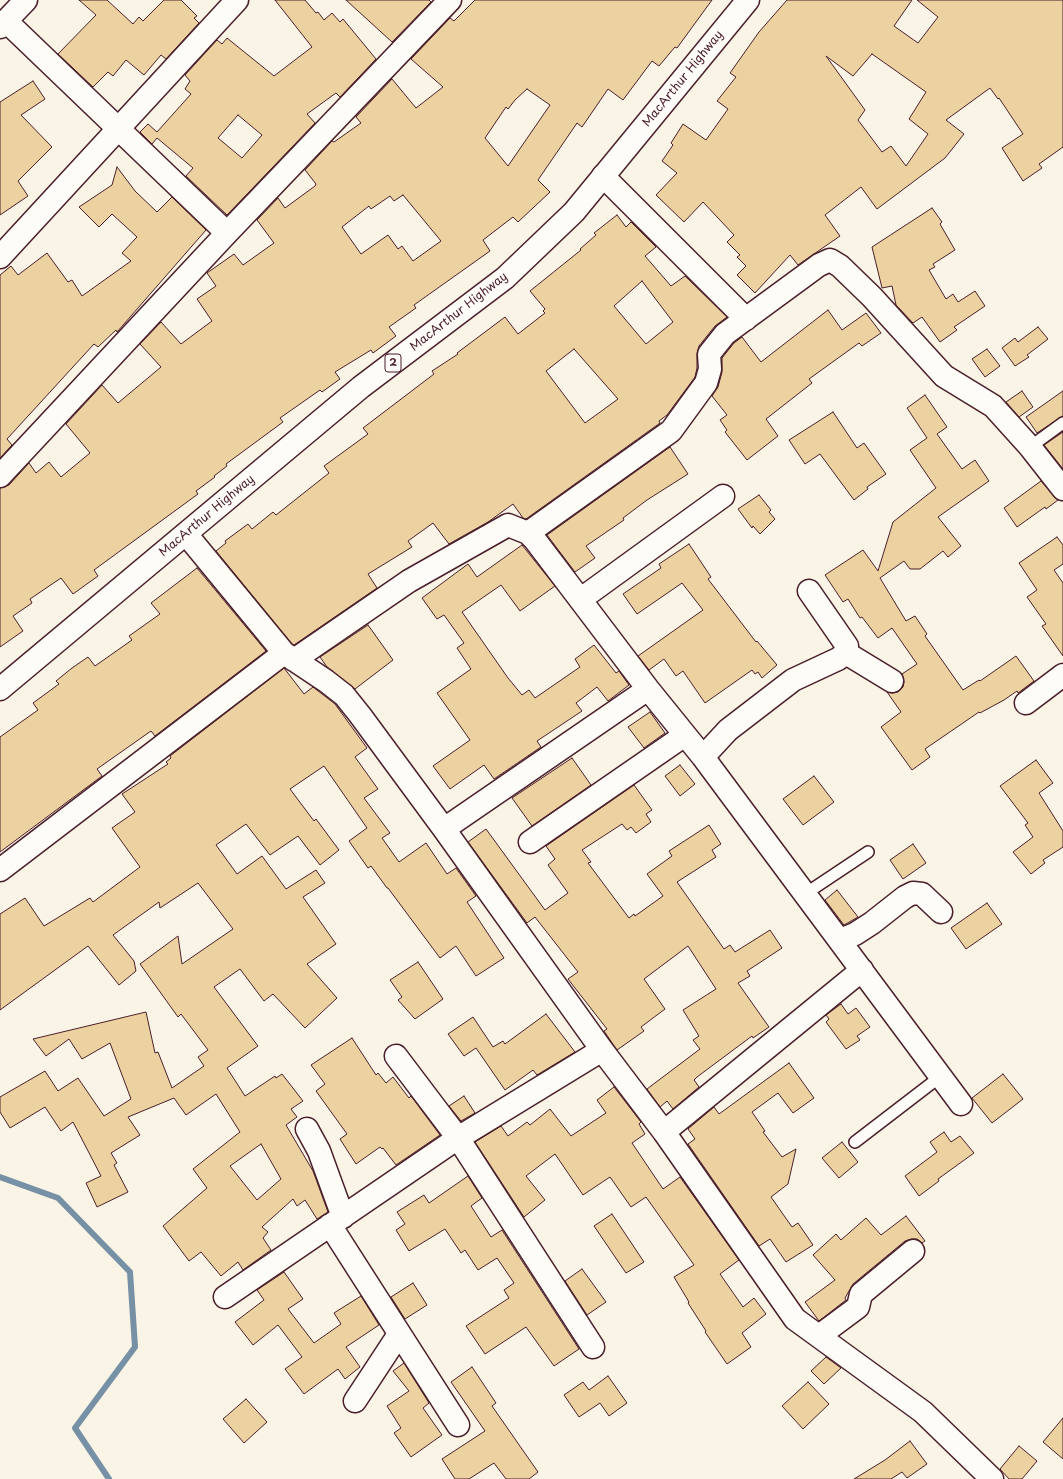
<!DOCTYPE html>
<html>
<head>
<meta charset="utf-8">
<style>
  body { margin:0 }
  canvas { display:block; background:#faf4e6 }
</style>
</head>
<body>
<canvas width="1063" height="1479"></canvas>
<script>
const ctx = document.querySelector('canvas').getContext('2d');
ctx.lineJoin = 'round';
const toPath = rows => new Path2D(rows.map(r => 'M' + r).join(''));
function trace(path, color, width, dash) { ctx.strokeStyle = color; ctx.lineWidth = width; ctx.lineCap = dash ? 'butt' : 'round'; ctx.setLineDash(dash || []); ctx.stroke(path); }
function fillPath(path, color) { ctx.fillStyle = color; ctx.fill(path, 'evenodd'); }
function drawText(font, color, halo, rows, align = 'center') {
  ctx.font = font + ' "Playpen Sans",sans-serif'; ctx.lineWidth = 3.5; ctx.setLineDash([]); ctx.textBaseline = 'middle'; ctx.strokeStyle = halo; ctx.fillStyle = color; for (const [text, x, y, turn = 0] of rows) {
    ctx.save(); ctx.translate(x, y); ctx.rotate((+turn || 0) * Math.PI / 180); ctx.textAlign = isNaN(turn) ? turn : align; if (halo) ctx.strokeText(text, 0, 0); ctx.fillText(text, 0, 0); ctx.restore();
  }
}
const stream = toPath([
  [0,1177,58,1198,130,1272,135,1347,75,1428,109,1479]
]);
const building = toPath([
  [79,0,107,0,133,24,139,17,143,21,164,0,181,0,197,16,194,18,199,23,166,59,161,55,144,75,126,60,113,76,108,72,93,87,58,54,96,15,79,0],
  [275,0,305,0,316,13,318,12,324,20,332,13,340,22,343,19,376,59,340,97,336,93,307,114,315,123,227,215,186,176,193,168,157,138,152,144,140,132,148,124,157,132,191,94,185,89,190,81,185,75,217,40,222,44,227,38,274,76,312,47,275,0],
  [238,115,262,135,242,158,218,138,238,115],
  [346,0,429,0,431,2,392,42,346,0],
  [475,0,712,0,677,48,675,47,659,66,652,61,623,100,608,89,582,127,577,123,538,180,550,192,518,222,513,217,483,240,490,251,414,305,416,308,389,327,396,336,373,353,371,350,335,372,340,379,322,392,320,390,280,418,283,422,226,464,227,466,214,476,215,477,196,491,198,494,94,570,98,576,73,594,61,578,30,599,32,603,13,616,23,631,0,647,0,488,9,485,29,463,36,473,49,462,61,477,90,453,66,424,102,385,118,403,161,367,140,344,161,322,181,344,212,321,197,299,216,286,207,273,234,254,243,265,274,243,257,220,278,198,285,208,315,186,316,184,305,170,332,141,334,142,361,123,356,117,392,79,416,108,443,87,411,59,450,18,454,21,475,0],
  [527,89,550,105,508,166,485,138,506,107,508,109,515,100,527,89],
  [403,195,441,241,413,261,402,246,398,249,388,235,361,254,342,227,369,206,371,209,390,196,394,201,403,195],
  [787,0,912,0,894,26,918,43,938,17,917,0,1063,0,1063,147,1039,164,1042,168,1023,181,1002,148,1023,134,999,98,998,99,990,88,946,120,964,134,945,158,877,209,861,187,825,215,840,236,798,265,790,255,755,293,737,275,746,266,737,257,740,255,727,242,734,235,703,202,684,222,656,195,677,173,662,161,673,145,671,143,683,124,706,140,728,109,717,101,736,77,730,73,759,32,787,0],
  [872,54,926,92,909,119,928,134,906,166,891,146,882,152,858,120,865,110,826,56,853,76,872,54],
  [33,81,45,99,21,115,52,147,18,181,28,196,0,215,0,102,33,81],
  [117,167,135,191,157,212,172,197,206,230,117,332,116,330,98,347,94,344,7,439,12,445,0,458,0,275,11,266,18,275,47,253,68,282,72,280,82,296,131,261,122,253,137,237,112,214,99,227,79,207,112,185,117,167],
  [932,208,942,222,940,224,955,250,933,264,935,267,929,270,946,299,953,294,958,302,975,291,985,306,954,327,957,330,940,342,922,317,913,323,896,305,892,286,882,288,872,247,932,208],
  [617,215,626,227,631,222,656,247,645,256,671,286,685,276,727,317,715,326,699,346,697,354,697,368,695,377,667,415,659,421,660,423,526,519,523,518,513,504,488,522,449,544,433,523,408,541,412,547,368,574,377,588,294,645,292,644,216,551,226,543,225,541,248,524,252,529,273,512,276,515,329,473,324,466,368,434,363,428,434,374,432,371,458,354,457,353,505,317,518,334,545,313,543,311,545,309,530,291,581,250,580,249,596,235,594,233,617,215],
  [642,281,673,322,646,344,614,306,642,281],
  [574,349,618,399,585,423,546,371,574,349],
  [828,310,842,330,866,313,881,333,862,346,859,343,809,379,812,383,766,419,778,436,747,460,725,432,727,430,720,420,727,415,712,396,718,387,722,372,722,358,734,343,742,337,761,362,828,310],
  [1038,327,1048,339,1027,355,1029,357,1015,366,1002,348,1015,338,1018,342,1038,327],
  [987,349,1000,366,985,377,972,359,987,349],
  [1022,391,1033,407,1019,417,1006,402,1022,391],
  [1063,391,1063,416,1037,433,1026,417,1063,391],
  [925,395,947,427,937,434,962,469,975,460,989,481,938,517,961,546,948,557,943,551,920,569,910,569,904,561,880,578,906,621,915,616,927,634,925,636,963,690,979,680,980,681,1016,656,1034,681,1018,693,1017,691,1004,700,980,713,979,712,925,749,930,757,912,770,881,727,901,712,887,692,892,693,898,692,903,687,904,682,902,674,917,664,892,628,878,638,862,617,860,618,848,599,843,602,825,575,863,550,878,571,893,522,936,488,910,450,927,438,907,408,925,395],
  [833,412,857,448,864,443,886,474,867,487,868,489,854,500,820,454,805,464,789,440,833,412],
  [1063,432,1063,469,1044,445,1063,432],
  [670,447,688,474,647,500,623,518,624,520,586,546,595,558,575,572,547,535,670,447],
  [1041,481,1058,500,1046,509,1045,507,1017,527,1004,508,1041,481],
  [759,495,771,510,769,512,775,519,760,534,753,526,752,528,738,509,759,495],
  [1057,537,1063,545,1063,564,1054,570,1063,583,1063,656,1042,626,1046,624,1027,597,1037,590,1019,563,1057,537],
  [689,544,711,577,708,579,756,642,757,641,777,665,762,678,758,672,755,674,752,670,705,703,683,671,676,676,664,659,649,670,638,656,703,610,682,583,637,614,623,594,661,568,659,564,689,544],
  [522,545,555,586,520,611,501,585,462,612,508,678,522,695,529,690,535,698,580,667,575,659,594,645,616,673,619,671,629,685,608,701,597,687,576,703,582,711,537,741,541,747,494,779,484,765,450,789,433,766,470,740,437,693,471,669,457,648,464,643,444,615,437,619,422,598,468,564,477,577,522,545],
  [197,568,266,651,155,736,151,731,97,769,102,776,0,852,0,737,38,710,33,703,59,684,56,681,72,668,88,657,95,666,132,640,129,636,160,614,151,603,197,568],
  [368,625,393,660,355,689,327,667,320,657,368,625],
  [284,668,304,694,313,687,335,704,367,748,355,757,378,789,364,798,390,833,382,838,399,862,426,843,447,874,456,868,476,896,467,902,504,958,476,976,456,946,440,958,388,888,387,888,371,866,368,868,349,841,367,828,324,766,290,789,314,821,316,819,339,850,320,865,298,836,270,855,246,824,216,845,237,874,262,856,286,889,316,870,325,883,303,897,336,944,307,964,337,998,305,1028,273,994,264,1001,240,969,214,987,258,1046,227,1068,245,1096,275,1076,276,1078,282,1074,303,1101,291,1109,297,1117,286,1125,313,1171,328,1212,317,1219,305,1200,297,1206,293,1199,262,1227,268,1232,263,1238,271,1250,243,1270,238,1262,221,1276,201,1252,189,1261,163,1226,207,1188,193,1169,240,1132,216,1094,186,1115,174,1098,128,1117,140,1135,111,1153,117,1163,114,1165,128,1192,97,1207,86,1183,101,1176,73,1122,61,1131,45,1107,10,1128,0,1112,0,1097,45,1071,58,1091,78,1078,104,1116,131,1099,110,1043,82,1059,69,1039,46,1056,33,1039,146,1012,155,1053,158,1052,172,1088,204,1066,198,1057,208,1050,181,1014,178,1017,140,964,178,936,182,964,233,929,198,883,160,908,159,902,113,935,134,961,136,971,119,985,88,946,0,1010,0,914,25,898,44,926,90,898,93,902,140,867,112,828,135,812,122,794,168,764,166,762,171,758,170,756,284,668],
  [261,1144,281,1179,257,1200,230,1166,261,1144],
  [650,712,665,733,644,748,628,727,650,712],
  [572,758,591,785,532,826,512,798,572,758],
  [1036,760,1053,783,1039,793,1063,831,1063,847,1043,860,1045,863,1031,874,1013,852,1033,837,1025,825,1028,823,1000,786,1036,760],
  [680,765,695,784,680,796,665,776,680,765],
  [814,776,834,802,803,825,783,799,814,776],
  [634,785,652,810,646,814,651,822,636,833,631,827,627,830,622,824,582,850,591,862,588,863,629,918,634,914,635,916,663,896,647,874,672,856,669,851,709,825,721,844,712,850,716,857,677,882,724,949,730,945,735,952,770,930,782,948,747,971,750,976,738,983,769,1027,753,1038,752,1036,697,1077,694,1080,699,1087,673,1109,667,1101,660,1107,647,1089,700,1049,693,1040,699,1036,683,1010,716,989,688,946,644,979,665,1009,641,1027,644,1031,617,1050,604,1031,607,1029,568,979,578,972,535,917,527,923,468,842,486,829,545,910,568,893,548,865,555,859,546,846,634,785],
  [913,844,926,863,903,879,890,860,913,844],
  [837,890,858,917,844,925,825,900,837,890],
  [987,903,1002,924,966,949,951,928,987,903],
  [418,962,443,999,415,1019,398,1000,402,997,390,980,418,962],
  [841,1004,848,1014,856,1008,870,1027,857,1036,860,1040,846,1049,826,1022,829,1019,826,1015,841,1004],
  [546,1014,575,1052,537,1075,533,1070,505,1090,476,1048,464,1056,448,1034,473,1017,493,1047,503,1041,505,1044,546,1014],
  [352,1038,376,1075,378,1073,386,1083,393,1077,409,1098,411,1096,440,1135,396,1165,383,1148,382,1149,380,1147,356,1164,340,1139,347,1134,316,1091,325,1084,311,1065,352,1038],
  [789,1063,814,1098,793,1113,778,1093,752,1112,765,1131,763,1132,782,1157,796,1149,788,1184,771,1197,792,1227,798,1223,813,1245,786,1262,770,1239,759,1246,688,1144,695,1139,688,1129,714,1107,719,1114,789,1063],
  [1003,1074,1023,1099,992,1123,972,1098,1003,1074],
  [614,1087,641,1122,639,1124,645,1134,632,1143,663,1189,680,1177,739,1260,720,1274,743,1307,754,1298,766,1314,742,1333,751,1347,727,1364,705,1332,706,1331,688,1303,689,1302,674,1277,694,1265,646,1197,631,1207,610,1177,583,1195,555,1154,526,1176,545,1200,524,1217,475,1142,501,1126,508,1136,527,1122,530,1125,550,1109,571,1136,606,1113,597,1100,614,1087],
  [464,1096,475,1113,461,1121,449,1106,464,1096],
  [944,1132,951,1142,960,1136,974,1153,938,1179,939,1181,919,1196,905,1176,937,1152,930,1142,944,1132],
  [842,1142,858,1162,839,1178,822,1158,842,1142],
  [468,1176,482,1198,471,1206,491,1237,502,1230,579,1349,554,1366,526,1327,485,1354,466,1326,509,1298,504,1290,514,1283,497,1258,478,1270,465,1250,461,1253,445,1229,409,1251,396,1230,405,1224,397,1212,424,1195,429,1203,468,1176],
  [612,1214,644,1262,626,1273,594,1226,612,1214],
  [906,1216,925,1241,922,1243,917,1239,911,1239,905,1241,853,1284,845,1298,846,1300,819,1321,805,1302,835,1280,813,1255,836,1234,841,1240,866,1218,881,1235,906,1216],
  [582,1269,606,1302,587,1315,565,1281,582,1269],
  [284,1272,303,1299,288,1309,314,1343,341,1324,334,1313,361,1296,379,1325,346,1347,360,1367,345,1379,338,1369,304,1394,285,1369,302,1357,278,1325,253,1345,235,1322,264,1300,257,1290,284,1272],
  [413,1283,427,1305,405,1319,391,1297,413,1283],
  [826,1357,841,1368,824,1384,811,1371,826,1357],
  [404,1363,429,1403,423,1408,442,1435,411,1457,394,1433,401,1428,387,1406,409,1391,393,1371,404,1363],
  [472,1367,496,1403,492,1406,538,1472,529,1479,506,1479,494,1463,469,1479,455,1479,442,1459,485,1431,451,1382,472,1367],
  [608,1376,627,1403,609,1416,600,1403,579,1417,564,1395,583,1382,589,1390,608,1376],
  [808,1382,829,1404,803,1429,782,1406,808,1382],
  [246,1399,267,1422,244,1443,223,1419,246,1399],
  [1063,1418,1063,1459,1043,1442,1063,1418],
  [910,1441,927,1464,907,1478,902,1472,891,1479,854,1479,885,1460,910,1441],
  [1019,1446,1037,1461,1022,1479,1009,1479,1000,1469,1019,1446]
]);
const lane = toPath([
  [1030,447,1063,423],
  [805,894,868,852],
  [855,1142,941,1076]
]);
const street = toPath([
  [6,21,227,233],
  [0,27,26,0],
  [603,176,746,319],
  [0,257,237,0],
  [0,476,227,233,450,0],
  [528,533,671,431,706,383,710,369,709,354,725,334,819,265,830,260,840,266,872,297,944,376,993,406,1030,447,1063,489],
  [186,534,284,653,326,681,344,695,360,715,444,829,602,1050,664,1132,795,1319,923,1412,992,1479],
  [581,599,723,496],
  [846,653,892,681],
  [294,660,409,581,508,525,528,533,535,540,648,689,703,757,961,1104],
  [1026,703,1063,675],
  [703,757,728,730,793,680,838,659,846,653,847,646,809,591],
  [444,829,648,689],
  [530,842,685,735],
  [0,870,284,653],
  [840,940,855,934,872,923,905,897,913,893,922,894,941,912],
  [396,1056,458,1138,593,1347],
  [307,1129,319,1151,343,1217],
  [664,1132,862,970],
  [330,1225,458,1425],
  [225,1297,458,1138,602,1050],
  [819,1336,858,1307,861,1294,913,1251],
  [355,1401,399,1334]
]);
const highway = toPath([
  [0,689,361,387,505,278,574,212,748,0]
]);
const shields = [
  [393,363,16]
];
const shieldNames = [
  ["2",393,363]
];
const streetNames = [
  ["MacArthur Highway",683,79,-51],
  ["MacArthur Highway",459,312,-38],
  ["MacArthur Highway",207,516,-40]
];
trace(stream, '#7691a5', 6);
fillPath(building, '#ecd2a1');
trace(building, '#4a1f2b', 1);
trace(lane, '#4a1f2b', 14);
trace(street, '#4a1f2b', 25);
trace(highway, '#4a1f2b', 25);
trace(lane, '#fdfcf7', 11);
trace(street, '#fdfcf7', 22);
trace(highway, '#fdfcf7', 22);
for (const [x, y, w] of shields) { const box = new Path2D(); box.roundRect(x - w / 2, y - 9, w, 18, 3); ctx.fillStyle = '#fdfcf7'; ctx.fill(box); trace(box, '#4a1f2b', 1); }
drawText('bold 11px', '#4a1f2b', null, shieldNames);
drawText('12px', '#4a1f2b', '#fdfcf7', streetNames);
</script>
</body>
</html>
